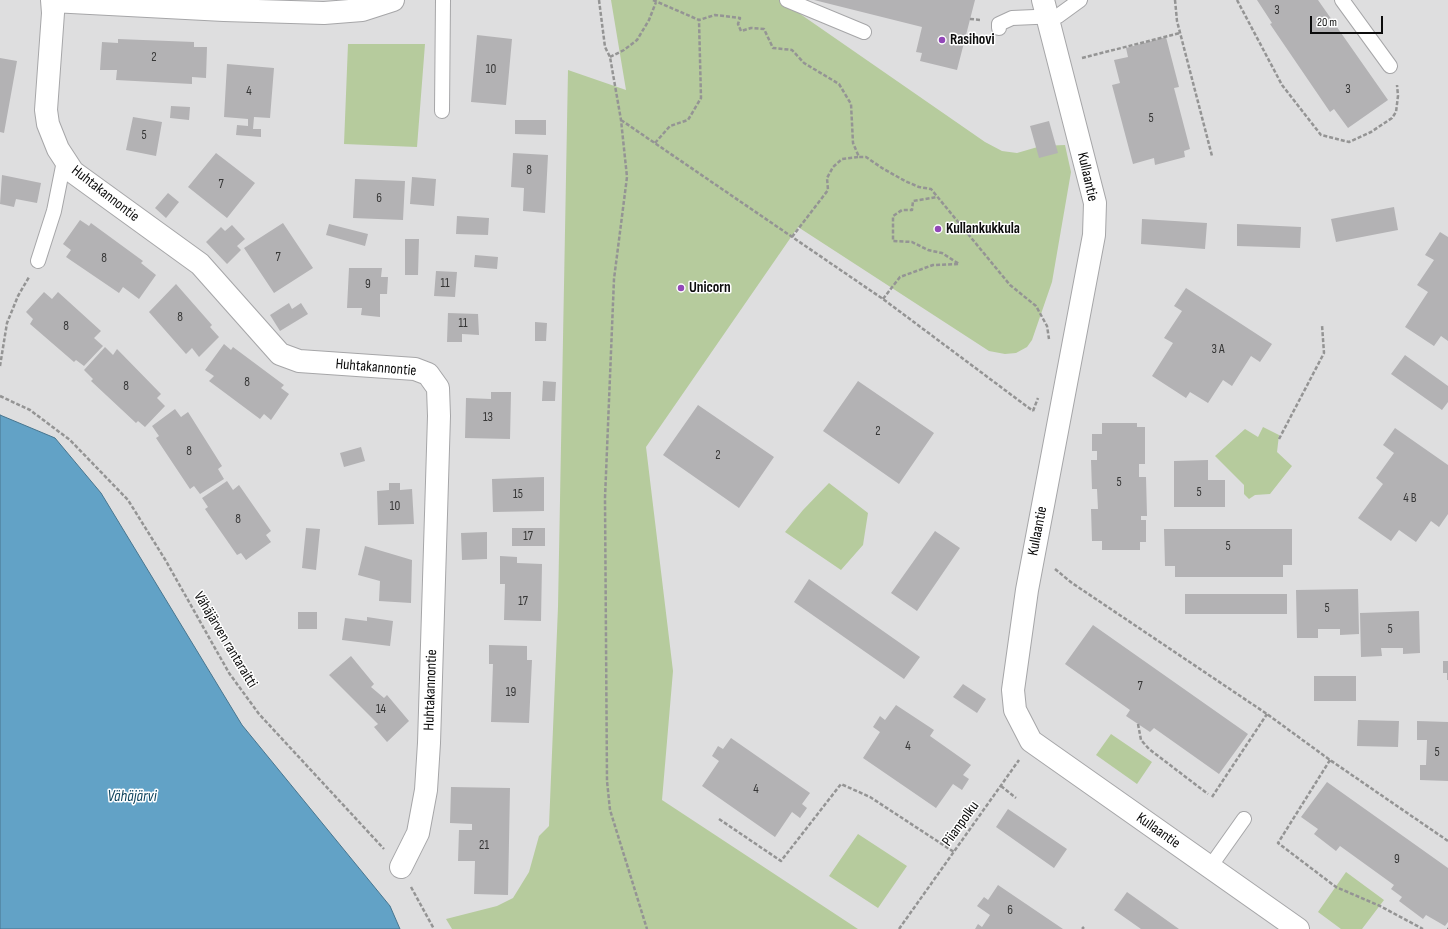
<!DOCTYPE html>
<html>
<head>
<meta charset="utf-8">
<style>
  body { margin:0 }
  #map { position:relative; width:1448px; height:929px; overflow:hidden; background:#dededf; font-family:"Sofia Sans Condensed",sans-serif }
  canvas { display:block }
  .scale { position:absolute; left:1310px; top:16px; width:73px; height:18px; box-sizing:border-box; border:2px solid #0c0c0c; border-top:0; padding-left:5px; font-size:12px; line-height:14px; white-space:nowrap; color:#0c0c0c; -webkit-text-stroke:3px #fff; paint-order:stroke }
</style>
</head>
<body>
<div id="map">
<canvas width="1448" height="929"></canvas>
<div class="scale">20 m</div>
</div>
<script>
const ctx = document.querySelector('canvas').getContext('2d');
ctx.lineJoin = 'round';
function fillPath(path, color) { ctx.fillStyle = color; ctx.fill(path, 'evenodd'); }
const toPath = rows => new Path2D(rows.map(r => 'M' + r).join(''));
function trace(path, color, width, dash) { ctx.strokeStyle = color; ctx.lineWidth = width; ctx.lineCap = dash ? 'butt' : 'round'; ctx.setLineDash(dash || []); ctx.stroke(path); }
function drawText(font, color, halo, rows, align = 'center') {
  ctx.font = font + ' "Sofia Sans Condensed",sans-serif'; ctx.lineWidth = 3; ctx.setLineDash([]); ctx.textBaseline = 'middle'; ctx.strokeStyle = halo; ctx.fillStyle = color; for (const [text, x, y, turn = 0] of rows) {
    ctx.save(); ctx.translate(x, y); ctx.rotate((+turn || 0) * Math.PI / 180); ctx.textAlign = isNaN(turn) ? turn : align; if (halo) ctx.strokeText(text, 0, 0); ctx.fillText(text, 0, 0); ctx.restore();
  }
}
const green = toPath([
  [611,0,780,0,985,142,1002,151,1017,153,1041,146,1065,145,1071,172,1052,282,1032,340,1027,347,1016,353,1005,354,989,351,798,227,646,447,673,671,662,800,858,929,452,929,446,919,497,906,513,898,529,872,539,836,549,826,558,607,568,70,626,90],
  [348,44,425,44,417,147,344,144],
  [1263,427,1279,435,1277,452,1292,466,1270,494,1255,495,1249,499,1244,494,1244,485,1215,456,1245,429,1258,437],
  [829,483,868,513,863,545,841,570,785,532,803,510],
  [1111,734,1152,762,1137,784,1096,755],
  [858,834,907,866,878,908,829,876],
  [1346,872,1384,900,1362,929,1341,929,1318,912]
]);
const water = toPath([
  [0,415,55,438,101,493,242,725,390,906,400,929,0,929,0,415]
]);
const building = toPath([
  [814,0,975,0,957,70,920,61,922,53,916,52,922,27],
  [1257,0,1318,0,1388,100,1348,128,1334,109,1330,112,1270,24,1272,23],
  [477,35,512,39,506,105,471,102],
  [1166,37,1179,87,1174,88,1190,149,1184,151,1185,157,1155,165,1154,158,1133,164,1112,85,1120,83,1114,60,1128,57,1126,48],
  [118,39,194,42,194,47,207,47,206,78,192,77,192,84,116,80,117,70,100,70,102,42,118,43],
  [0,58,17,61,4,133,0,132],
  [227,64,274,68,270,118,254,117,253,129,261,129,261,137,236,135,237,125,248,126,248,119,224,117],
  [171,106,190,107,189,120,170,118],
  [133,117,162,122,156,156,126,150],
  [515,120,546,120,546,135,515,134],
  [1049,121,1058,153,1039,158,1030,126],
  [216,153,255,183,227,218,188,187],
  [513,153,548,155,545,213,523,211,524,188,511,187],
  [2,175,41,183,37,203,16,199,14,207,0,204],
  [412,177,436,179,434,206,410,204],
  [355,179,405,181,403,220,353,218],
  [168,193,179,202,166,218,155,208],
  [1394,207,1398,230,1336,242,1331,219],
  [457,216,489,218,488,235,456,234],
  [1142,219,1207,223,1205,249,1141,244],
  [80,220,89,226,91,223,143,261,141,263,156,275,139,299,123,287,119,293,66,257,71,250,63,244],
  [283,223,313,268,274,293,244,248],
  [329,224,368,234,365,246,326,235],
  [1237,224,1301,227,1300,248,1237,246],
  [232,225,245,239,237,246,241,250,227,264,206,242,221,227,225,231],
  [1440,232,1448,237,1448,341,1441,336,1434,346,1405,327,1428,292,1417,285,1434,260,1425,255],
  [405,239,419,239,418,275,405,275],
  [475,255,498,257,497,269,474,267],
  [349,268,382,268,381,277,388,277,387,294,380,294,380,317,361,315,362,308,347,308],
  [436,271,457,272,455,297,434,296],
  [176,284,212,325,210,327,219,337,199,357,192,348,186,354,149,312],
  [1186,288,1272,344,1260,362,1251,356,1232,386,1223,380,1208,403,1190,392,1186,398,1152,376,1173,343,1164,338,1182,311,1174,306],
  [44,292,52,299,58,292,101,331,94,338,103,346,84,366,76,360,74,362,30,324,33,319,26,312],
  [289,303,292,309,301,303,308,314,280,331,270,315],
  [448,313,478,314,479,335,462,334,462,342,447,342],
  [535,322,547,323,546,341,535,341],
  [224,344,231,350,233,347,284,385,281,388,289,394,271,420,264,414,260,419,209,381,214,376,205,370],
  [105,347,113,355,117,349,161,394,157,398,165,406,145,427,138,421,136,423,91,381,93,379,84,370],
  [1405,355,1448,386,1448,402,1442,410,1391,374],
  [543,381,556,382,555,401,542,401],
  [858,381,934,433,899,484,823,431],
  [491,392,511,392,510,439,465,438,466,398,491,399],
  [698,405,774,457,739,508,663,455],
  [175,409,181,417,188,412,222,466,218,469,224,479,200,494,194,486,190,489,156,438,159,436,152,426],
  [1102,423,1137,423,1137,427,1145,427,1145,464,1139,464,1139,477,1146,477,1147,516,1141,516,1141,520,1146,520,1146,542,1140,542,1140,550,1102,550,1102,541,1092,541,1091,509,1098,509,1097,489,1092,489,1091,460,1097,460,1097,451,1092,451,1092,434,1102,434],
  [1395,428,1448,465,1448,514,1439,527,1431,521,1416,542,1399,530,1391,541,1358,518,1383,484,1376,478,1394,453,1383,445],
  [361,447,365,461,344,467,340,453],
  [1208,460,1208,480,1225,480,1225,507,1174,507,1174,461],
  [544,477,544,511,493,512,492,479],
  [227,481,233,490,239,485,271,531,266,535,271,542,246,560,241,553,237,555,205,509,208,507,202,498],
  [389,483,400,483,400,490,412,489,414,524,378,525,377,491,389,490],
  [306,528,320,529,316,570,302,568],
  [512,528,545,528,545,546,512,546],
  [1164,529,1292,529,1292,565,1283,565,1283,577,1175,577,1175,566,1165,566],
  [935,531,960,548,917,611,891,593],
  [487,532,487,559,462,560,461,533],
  [365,546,412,560,411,603,379,601,380,581,358,575],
  [500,556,517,557,517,563,542,564,541,621,504,620,505,584,500,584],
  [809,579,920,657,904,679,794,602],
  [1358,589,1359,634,1340,635,1340,629,1318,629,1318,638,1297,638,1296,590],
  [1185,594,1287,594,1287,614,1185,614],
  [1419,611,1420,653,1403,654,1403,648,1381,648,1382,656,1361,657,1360,613],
  [298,612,317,612,317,629,298,629],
  [367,617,393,621,390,646,342,640,345,618,367,621],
  [1093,625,1248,734,1219,774,1154,728,1150,732,1126,716,1130,710,1065,664],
  [489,645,527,646,527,660,532,660,529,723,491,722,493,664,489,664],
  [351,656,374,684,371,687,384,698,387,695,409,721,387,742,374,727,378,724,329,675],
  [1443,661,1448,661,1448,680,1447,680,1447,673,1443,673],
  [1314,676,1356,676,1356,701,1314,701],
  [963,684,986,699,977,713,953,697],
  [896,705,934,730,930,736,971,765,963,775,969,779,962,790,953,784,936,808,863,758,880,732,873,727,880,716,885,720],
  [1358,720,1399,721,1398,747,1357,746],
  [1417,721,1448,722,1448,781,1420,780,1420,765,1426,765,1427,740,1417,740],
  [731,738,810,793,802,804,807,808,800,818,792,812,775,837,702,786,719,761,712,756,718,746,723,749],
  [1327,782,1448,868,1448,922,1445,926,1426,915,1423,919,1399,901,1402,897,1391,889,1394,885,1340,846,1336,851,1314,834,1318,829,1301,817],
  [451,787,510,788,508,895,474,894,475,861,458,861,459,830,472,830,472,824,450,823],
  [1008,809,1067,849,1054,868,996,827],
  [998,885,1063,929,975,929,978,924,982,927,990,915,977,906,984,897,988,900],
  [1127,892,1179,929,1141,929,1114,910]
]);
const path = toPath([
  [599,0,605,47,610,57,621,120,627,177,614,279,605,498,607,781,610,810,647,929],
  [653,0,699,20,715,15,740,18,738,24,741,31,751,28,764,29,773,48,792,50,804,63,839,84,851,104,853,143,859,157,866,157,882,168,905,181,919,187,931,189,1010,285,1036,306,1047,326,1049,339],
  [1175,0,1177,21,1212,156],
  [1237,0,1282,85,1321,135,1349,142,1371,132,1392,118,1396,112,1398,96,1397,85],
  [970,19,981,20],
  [610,57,624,50,637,40,649,20,656,2],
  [1082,58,1180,33],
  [621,120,883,299,1033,411],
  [655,143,670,126,688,120,701,98,699,20],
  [792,237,828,190,827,178,833,167,842,159,859,157],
  [883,299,900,277,933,265,959,264,942,253,928,250,912,242,893,241,893,216,902,210,912,210,913,201,937,197],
  [0,366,7,323,18,296,29,277],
  [0,396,30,410,70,440,128,500,166,561,229,673,259,714,384,849],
  [1033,411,1038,398],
  [1279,439,1324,353,1322,325],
  [1055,569,1072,583,1267,714,1330,760,1448,841],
  [1138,724,1141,740,1149,749,1208,794],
  [1330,760,1278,843,1336,887,1380,906,1423,929],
  [1001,786,1016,798],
  [1212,797,1267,714],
  [719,819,781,861,841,784,870,797,954,852],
  [411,887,434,929],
  [899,929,1019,760],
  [1082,929,1084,927],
  [1447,929,1448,929]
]);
const lane = toPath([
  [787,0,864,32],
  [1342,0,1390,66],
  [999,28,999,24,1012,18,1058,16,1080,0],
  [442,111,443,0],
  [38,261,54,211,64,161],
  [1210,867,1244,819]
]);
const street = toPath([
  [52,0,53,13,46,110,48,124,58,149,73,172,200,264,280,354,299,361,415,369,428,374,438,388,439,416,429,743,426,790,418,833,401,867],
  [1043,0,1095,203,1094,235,1027,590,1013,690,1015,710,1031,741,1298,929],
  [52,1,224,10,324,13,362,10,393,0]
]);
const markers = [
  [942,40,4,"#9247b8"],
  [938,229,4,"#9247b8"],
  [681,288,4,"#9247b8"]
];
const numberNames = [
  ["3",1277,11],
  ["2",154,58],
  ["10",491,70],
  ["3",1348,90],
  ["4",249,92],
  ["5",1151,119],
  ["5",144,136],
  ["8",529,171],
  ["7",221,185],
  ["6",379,199],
  ["7",278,258],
  ["8",104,259],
  ["11",445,284],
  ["9",368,285],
  ["8",180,318],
  ["11",463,324],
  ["8",66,327],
  ["3 A",1218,350],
  ["8",247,383],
  ["8",126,387],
  ["13",488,418],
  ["2",878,432],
  ["8",189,452],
  ["2",718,456],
  ["5",1119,483],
  ["5",1199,493],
  ["15",518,495],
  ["4 B",1410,499],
  ["10",395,507],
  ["8",238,520],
  ["17",528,537],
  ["5",1228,547],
  ["17",523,602],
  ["5",1327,609],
  ["5",1390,630],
  ["7",1140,687],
  ["19",511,693],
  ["14",381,710],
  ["4",908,747],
  ["5",1437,753],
  ["4",756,790],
  ["21",484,846],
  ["9",1397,860],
  ["6",1010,911]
];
const poiNames = [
  ["Rasihovi",950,40],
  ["Kullankukkula",946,229],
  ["Unicorn",689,288]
];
const streetNames = [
  ["Kullaantie",1087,177,77],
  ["Huhtakannontie",105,194,38],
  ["Huhtakannontie",376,368,5],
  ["Kullaantie",1038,531,-79],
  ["Vähäjärven rantaraitti",225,640,59],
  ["Huhtakannontie",431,690,-88],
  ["Piianpolku",961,824,-54],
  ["Kullaantie",1158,831,35]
];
const waterNames = [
  ["Vähäjärvi",132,797]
];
fillPath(green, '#b6cb9d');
fillPath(water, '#62a2c6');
trace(water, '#48758e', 1);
fillPath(building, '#b3b2b4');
trace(lane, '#a6a6a8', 16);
trace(street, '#a6a6a8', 24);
trace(path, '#949494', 2.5, [4, 2]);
trace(lane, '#fff', 14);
trace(street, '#fff', 22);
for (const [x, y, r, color] of markers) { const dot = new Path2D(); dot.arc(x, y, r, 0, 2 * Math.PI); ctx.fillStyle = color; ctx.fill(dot); trace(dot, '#fff', 1.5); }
drawText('13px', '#363636', null, numberNames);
drawText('bold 15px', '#0c0c0c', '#fff', poiNames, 'left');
drawText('15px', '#0c0c0c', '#fff', streetNames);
drawText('italic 16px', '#0f445d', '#fff', waterNames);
</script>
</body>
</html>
